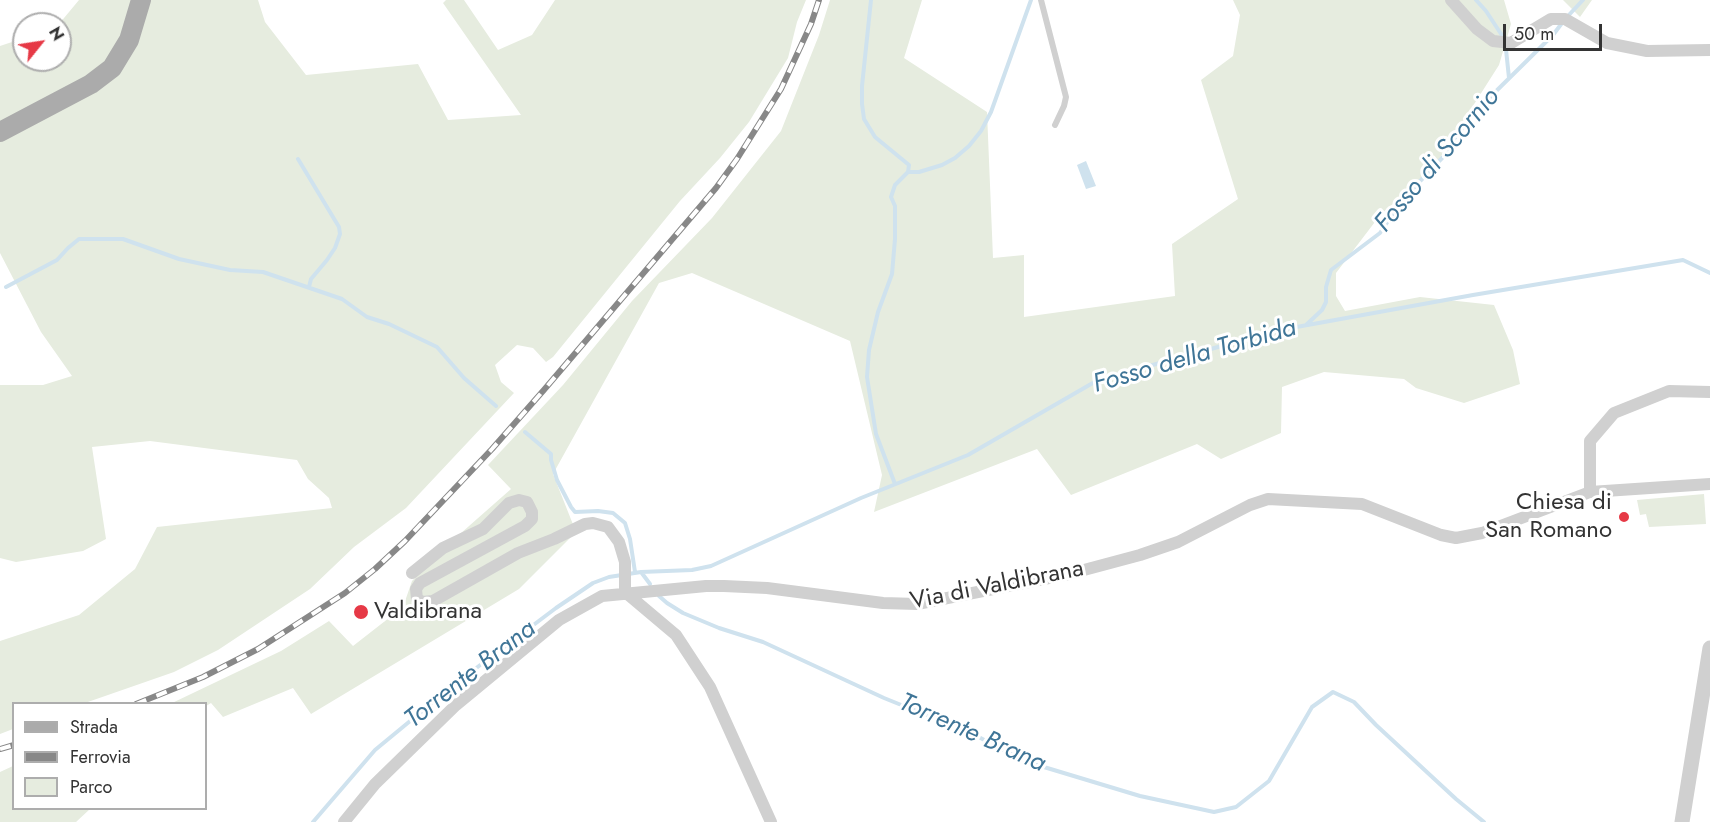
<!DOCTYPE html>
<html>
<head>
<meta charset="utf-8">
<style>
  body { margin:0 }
  #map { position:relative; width:1710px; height:822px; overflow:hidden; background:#fff; font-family:Jost,sans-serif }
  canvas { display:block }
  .legend { position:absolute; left:12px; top:702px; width:195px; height:108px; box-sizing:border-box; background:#fff; border:2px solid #adadad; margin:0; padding:8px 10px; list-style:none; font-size:18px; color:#333 }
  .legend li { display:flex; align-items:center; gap:12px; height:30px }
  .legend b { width:30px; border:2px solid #adadad }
  .north { position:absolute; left:12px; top:12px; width:60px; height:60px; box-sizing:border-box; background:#fff; border:2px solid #adadad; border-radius:50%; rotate:60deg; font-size:16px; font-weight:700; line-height:24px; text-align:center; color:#333 }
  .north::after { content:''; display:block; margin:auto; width:21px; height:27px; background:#e63946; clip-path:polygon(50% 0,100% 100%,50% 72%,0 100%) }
  .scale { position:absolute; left:1503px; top:24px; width:99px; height:27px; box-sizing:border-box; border:3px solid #333; border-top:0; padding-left:8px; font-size:18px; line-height:21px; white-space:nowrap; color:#333; -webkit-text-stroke:4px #fff; paint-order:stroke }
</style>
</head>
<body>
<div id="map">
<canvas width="1710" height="822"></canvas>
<ul class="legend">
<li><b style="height:8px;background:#ababab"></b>Strada</li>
<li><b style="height:8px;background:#888"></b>Ferrovia</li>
<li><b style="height:16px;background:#e6ecdf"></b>Parco</li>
</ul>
<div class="north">N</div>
<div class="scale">50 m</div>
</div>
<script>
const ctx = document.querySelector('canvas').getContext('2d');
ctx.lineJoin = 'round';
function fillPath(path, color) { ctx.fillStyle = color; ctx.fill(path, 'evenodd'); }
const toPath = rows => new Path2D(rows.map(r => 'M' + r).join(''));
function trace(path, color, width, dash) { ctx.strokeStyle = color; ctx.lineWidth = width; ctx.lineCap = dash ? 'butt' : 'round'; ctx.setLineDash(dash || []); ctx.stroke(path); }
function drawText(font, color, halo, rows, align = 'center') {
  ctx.font = font + ' Jost,sans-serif'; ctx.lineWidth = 6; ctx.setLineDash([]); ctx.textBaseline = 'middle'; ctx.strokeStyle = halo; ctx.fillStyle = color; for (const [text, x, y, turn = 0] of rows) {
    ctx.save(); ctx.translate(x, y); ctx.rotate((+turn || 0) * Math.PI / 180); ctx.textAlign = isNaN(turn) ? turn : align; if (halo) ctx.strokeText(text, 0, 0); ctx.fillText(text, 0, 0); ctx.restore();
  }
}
const green = toPath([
  [79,0,258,0,265,22,306,75,418,64,448,120,521,115,443,3,446,0,464,0,498,50,532,35,555,0,806,0,797,22,788,58,749,122,720,158,680,201,553,357,546,362,533,348,517,345,495,365,501,382,514,393,406,508,354,547,310,589,218,650,174,672,85,703,14,704,13,729,0,734,0,641,79,615,135,569,157,527,332,508,329,498,308,479,297,460,150,441,92,447,106,539,83,551,16,562,0,558,0,385,43,385,72,376,41,332,0,253,0,46,24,38,24,60,60,60,59,24],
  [830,0,922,0,904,58,987,112,993,258,1024,255,1024,317,1175,296,1172,244,1238,199,1201,80,1233,56,1240,15,1233,0,1504,0,1511,24,1499,65,1431,172,1381,214,1336,273,1336,296,1345,311,1420,297,1494,305,1513,350,1520,384,1464,403,1416,388,1404,379,1324,372,1282,387,1281,433,1221,459,1197,444,1071,495,1037,449,874,512,882,475,850,341,692,273,659,283,553,474,576,532,519,589,311,714,293,688,223,717,211,703,206,706,206,704,170,704,281,651,329,621,353,646,403,607,412,581,452,541,511,489,488,465,563,385,632,301,712,218,781,131,819,35],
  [1563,0,1592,0,1580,17],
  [1704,494,1706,524,1649,527,1646,514,1640,515,1637,500],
  [13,766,14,808,90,809,76,822,0,822,0,772]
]);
const water = toPath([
  [1086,161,1096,186,1086,189,1077,165]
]);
const stream = toPath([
  [871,0,862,86,862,104,864,119,875,137,909,165,908,172],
  [1476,0,1486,11,1505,40,1509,78],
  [1567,17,1583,0],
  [298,159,339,227,340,234,335,248,327,260,311,279,309,287],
  [6,287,57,260,68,248,79,239,123,239,179,259,230,270,263,272,342,299,367,317,389,324,437,347,464,378,496,406],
  [1306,325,1322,310,1326,302,1326,287,1331,270,1380,233,1403,199,1444,156,1456,136,1480,107,1553,35,1562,23],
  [525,432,551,454,551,460,557,480,571,507,575,512,598,511,613,513,625,523,630,539,635,572],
  [895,484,876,434,867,377,869,350,878,312,892,274,895,239,895,206,891,197,895,185,908,172,919,172,942,165,955,158,969,146,981,131,991,112,1031,0],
  [641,572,650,584],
  [659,596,667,603,683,613,719,628,763,642,884,698,973,734,1024,761,1140,796,1214,812,1236,807,1269,781,1312,707,1333,692,1354,702,1376,725,1456,799,1484,822],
  [313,822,375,750,455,684,556,608,593,583,609,577,641,572,692,570,711,566,861,498,968,455,1098,380,1280,330,1473,295,1683,260,1710,273]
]);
const service = toPath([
  [1041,0,1066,97,1064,106,1055,125]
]);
const minor = toPath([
  [1451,0,1477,29,1493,41,1511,43,1551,19,1565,19,1607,43,1647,51,1710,50],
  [1590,492,1590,441,1614,413,1669,391,1710,392],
  [412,573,443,548,483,529,509,503,519,500,527,502,532,512,532,519,525,526,420,583,416,589,417,599,422,602,433,601,518,553,554,539,585,524,593,523,608,527,619,542,625,562,625,592],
  [625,592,676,635,710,687,771,822],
  [344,822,375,784,456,705,559,620,602,596,706,586,724,586,767,588,883,603,917,604,1069,574,1140,555,1178,542,1250,505,1268,499,1362,504,1441,535,1456,538,1482,533,1590,492,1710,484]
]);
const tertiary = toPath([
  [1682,822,1710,648]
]);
const primary = toPath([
  [0,132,91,84,112,68,129,40,141,0]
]);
const rail = toPath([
  [136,704,203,677,258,649,345,593,375,569,405,541,492,449,543,391,716,188,737,159,781,89,811,24,819,0],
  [0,749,14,745]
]);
const markers = [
  [1624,517,6,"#e63946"],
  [361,612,8,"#e63946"]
];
const poiNames = [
  ["Chiesa di",1612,503],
  ["San Romano",1612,531],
  ["Valdibrana",374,612,"left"]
];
const streetNames = [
  ["Via di Valdibrana",997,586,-11]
];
const waterNames = [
  ["Fosso di Scornio",1438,161,-50],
  ["Fosso della Torbida",1195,357,-16],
  ["Torrente Brana",471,675,-38],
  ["Torrente Brana",972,734,24]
];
fillPath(green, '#e6ecdf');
fillPath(water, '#cfe2ee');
trace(stream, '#cfe2ee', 4);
trace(service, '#d0d0d0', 6);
trace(minor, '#d0d0d0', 12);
trace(tertiary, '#d0d0d0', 15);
trace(primary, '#ababab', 20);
trace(rail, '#888', 6);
trace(rail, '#fff', 4, [11]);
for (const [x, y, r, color] of markers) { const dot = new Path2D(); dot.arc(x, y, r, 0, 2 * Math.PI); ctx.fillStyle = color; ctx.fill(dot); trace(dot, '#fff', 2); }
drawText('24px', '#333', '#fff', poiNames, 'right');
drawText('24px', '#333', '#fff', streetNames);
drawText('italic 26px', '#3f7597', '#fff', waterNames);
</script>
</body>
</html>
